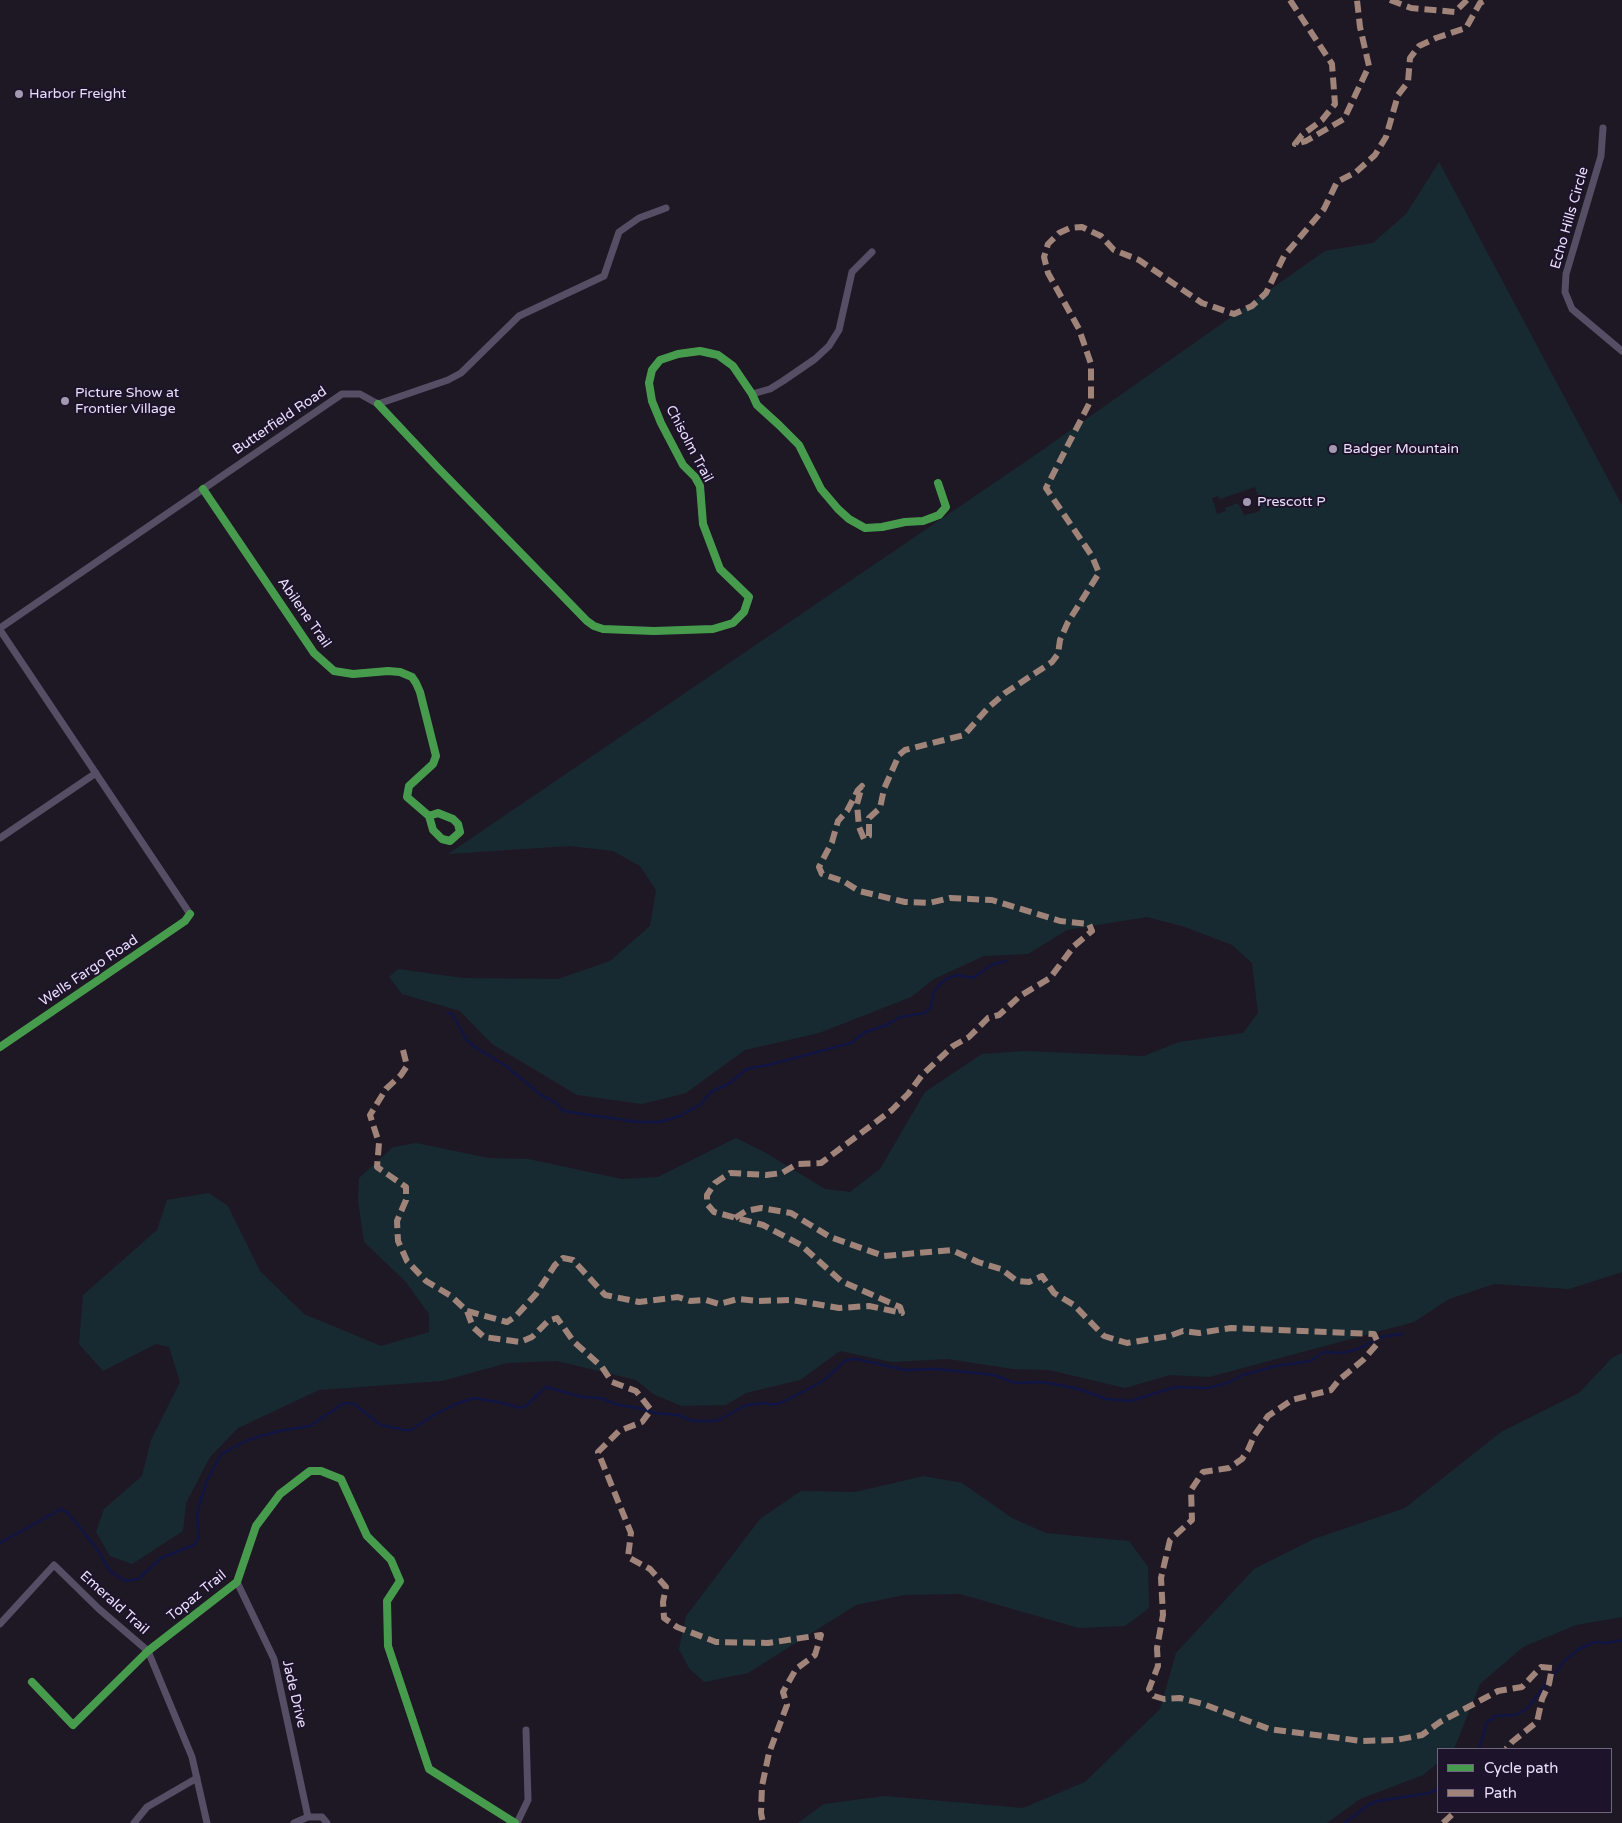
<!DOCTYPE html>
<html>
<head>
<meta charset="utf-8">
<style>
  body { margin:0 }
  #map { position:relative; width:1622px; height:1823px; overflow:hidden; background:#1e1825; font-family:"Varela Round",sans-serif }
  canvas { display:block }
  .legend { position:absolute; left:1437px; top:1748px; width:175px; height:65px; box-sizing:border-box; background:#1d132a; border:1px solid #6f657e; margin:0; padding:6px 9px; list-style:none; font-size:15px; color:#eadffc }
  .legend li { display:flex; align-items:center; gap:10px; height:25px }
  .legend b { width:25px; border:1px solid #6f657e }
</style>
</head>
<body>
<div id="map">
<canvas width="1622" height="1823"></canvas>
<ul class="legend">
<li><b style="height:6px;background:#469c4c"></b>Cycle path</li>
<li><b style="height:6px;background:#a18479"></b>Path</li>
</ul>
</div>
<script>
const ctx = document.querySelector('canvas').getContext('2d');
ctx.lineJoin = 'round';
function fillPath(path, color) { ctx.fillStyle = color; ctx.fill(path, 'evenodd'); }
const toPath = rows => new Path2D(rows.map(r => 'M' + r).join(''));
function trace(path, color, width, dash) { ctx.strokeStyle = color; ctx.lineWidth = width; ctx.lineCap = dash ? 'butt' : 'round'; ctx.setLineDash(dash || []); ctx.stroke(path); }
function drawText(font, color, halo, rows, align = 'center') {
  ctx.font = font + ' "Varela Round",sans-serif'; ctx.lineWidth = 4; ctx.setLineDash([]); ctx.textBaseline = 'middle'; ctx.strokeStyle = halo; ctx.fillStyle = color; for (const [text, x, y, turn = 0] of rows) {
    ctx.save(); ctx.translate(x, y); ctx.rotate((+turn || 0) * Math.PI / 180); ctx.textAlign = isNaN(turn) ? turn : align; if (halo) ctx.strokeText(text, 0, 0); ctx.fillText(text, 0, 0); ctx.restore();
  }
}
const green = toPath([
  [1439,162,1622,505,1622,1272,1569,1289,1494,1284,1449,1299,1414,1322,1209,1377,1170,1375,1125,1388,1049,1370,1013,1369,948,1359,892,1362,840,1351,800,1380,746,1393,726,1405,682,1406,653,1394,636,1380,557,1361,507,1363,442,1381,319,1390,238,1428,210,1457,186,1503,183,1531,132,1564,110,1556,96,1532,104,1509,142,1476,151,1440,180,1382,169,1347,156,1344,103,1371,79,1344,83,1295,157,1230,167,1200,209,1193,228,1206,260,1271,304,1314,381,1346,429,1332,429,1314,405,1281,364,1242,358,1200,359,1178,393,1147,416,1143,489,1158,528,1159,622,1179,658,1177,736,1138,766,1153,825,1189,850,1192,880,1169,925,1092,982,1054,1024,1051,1144,1056,1179,1042,1243,1033,1258,1013,1252,963,1232,945,1185,927,1147,917,1067,930,1028,954,984,956,934,979,911,997,819,1033,745,1050,686,1093,642,1104,577,1095,492,1044,460,1011,402,994,389,977,398,969,463,978,558,979,610,961,650,926,656,890,640,866,613,851,570,846,448,854,1031,458,1325,251,1373,243,1406,214],
  [1255,487,1261,505,1261,509,1258,512,1244,515,1238,503,1225,508,1226,511,1217,514,1212,498,1218,496,1220,499],
  [1622,1353,1622,1617,1576,1625,1523,1647,1480,1684,1454,1749,1438,1749,1438,1763,1423,1775,1360,1799,1327,1823,798,1823,824,1804,885,1796,1023,1808,1085,1782,1160,1709,1176,1653,1254,1569,1314,1539,1405,1508,1501,1432,1579,1393,1612,1358],
  [924,1476,962,1483,1012,1518,1046,1533,1129,1541,1148,1567,1149,1608,1125,1626,1079,1628,960,1594,904,1595,856,1605,748,1673,704,1682,689,1668,679,1649,686,1616,760,1519,801,1491,855,1492]
]);
const stream = toPath([
  [448,1013,452,1014,467,1040,472,1045,506,1066,541,1095,556,1103,563,1111,637,1122,659,1122,677,1117,700,1105,711,1092,730,1083,747,1069,772,1064,851,1043,865,1032,887,1025,900,1017,925,1013,931,1007,933,993,940,984,948,978,957,975,973,978,991,965,1006,961],
  [0,1543,61,1509,68,1513,78,1525,97,1549,110,1571,125,1581,138,1579,161,1558,194,1545,199,1536,197,1514,201,1499,207,1481,221,1454,248,1440,279,1431,310,1426,344,1403,354,1404,381,1425,405,1430,411,1430,434,1415,456,1404,474,1398,502,1403,521,1408,527,1405,546,1387,582,1397,600,1398,619,1405,638,1408,656,1413,678,1415,693,1421,713,1421,721,1419,746,1405,764,1403,774,1405,785,1401,823,1381,846,1360,856,1359,906,1370,935,1369,967,1372,994,1375,1015,1383,1042,1382,1059,1385,1079,1389,1106,1399,1131,1401,1175,1387,1208,1388,1227,1383,1243,1375,1276,1366,1310,1361,1324,1352,1342,1353,1358,1349,1381,1337,1402,1334],
  [1479,1749,1487,1722,1496,1716,1515,1715,1527,1709,1565,1660,1579,1649,1595,1642,1607,1643,1622,1640],
  [1345,1823,1368,1805,1378,1801,1429,1793,1438,1789]
]);
const minor = toPath([
  [1603,128,1601,156,1566,274,1565,292,1572,309,1622,351],
  [752,394,770,389,783,381,815,359,829,346,839,330,852,272,872,252],
  [378,404,439,469,587,621,594,626,603,629,654,631,713,629,733,623,744,612,749,597,720,569,703,524,700,486,695,477,683,465,661,423,652,401,649,383,652,370,660,360,678,354,700,351,718,355,733,366,752,394,757,405,779,425,799,445,821,489,838,509,849,519,865,528,882,527,905,522,923,521,939,515,946,507,938,483],
  [203,489,314,653,334,671,353,674,388,671,400,672,412,677,416,683,420,692,436,756,433,764,409,786,407,797,429,816,433,830,442,839,450,841,460,832,458,824,453,819,438,813,429,816],
  [0,628,342,394,360,394,378,404,448,380,461,373,519,316,604,276,619,232,639,218,666,208],
  [0,630,190,914,185,921,0,1047],
  [0,838,96,773],
  [237,1582,274,1659,308,1817],
  [0,1624,54,1565,99,1609,148,1651,192,1757,207,1823],
  [32,1682,73,1725,148,1651,237,1582,256,1526,280,1494,310,1471,321,1471,341,1479,367,1536,391,1560,400,1581,387,1601,388,1646,429,1769,515,1823],
  [134,1823,147,1807,197,1778],
  [294,1823,308,1817,322,1817,327,1823],
  [517,1823,528,1800,526,1730]
]);
const quiet = toPath([
  [1290,0,1332,64,1335,104,1322,120,1302,135,1295,144,1306,141,1344,119,1369,66,1360,27,1357,0],
  [1390,0,1411,8,1455,12,1467,0],
  [403,1050,407,1066,401,1075,386,1089,370,1115,379,1143,377,1167,406,1187,406,1200,397,1221,398,1241,407,1261,426,1281,451,1296,467,1311,473,1327,484,1337,520,1342,532,1337,548,1321,557,1318,574,1342,602,1367,612,1382,636,1391,651,1410,642,1422,619,1431,598,1452,631,1533,628,1557,650,1569,666,1587,663,1602,664,1618,677,1627,716,1642,768,1643,821,1635,815,1655,796,1669,783,1692,787,1705,769,1753,762,1786,761,1813,763,1823],
  [735,1218,746,1211,761,1208,791,1213,830,1237,884,1256,952,1250,978,1262,1001,1269,1017,1281,1029,1282,1042,1276,1054,1293,1074,1305,1104,1336,1127,1343,1169,1336,1183,1331,1199,1333,1231,1328,1374,1334,1378,1343,1363,1360,1339,1380,1331,1390,1292,1400,1268,1416,1254,1436,1248,1450,1242,1459,1229,1468,1203,1472,1191,1490,1192,1520,1170,1540,1161,1578,1163,1615,1157,1648,1158,1666,1149,1689,1154,1696,1164,1699,1180,1698,1203,1704,1269,1729,1362,1741,1396,1740,1422,1735,1440,1722,1498,1691,1522,1687,1541,1667,1552,1668,1549,1684,1542,1699,1537,1722,1512,1742,1506,1749],
  [467,1311,507,1322,516,1316,536,1294,555,1265,563,1258,573,1260,605,1295,639,1302,678,1297,690,1301,706,1300,719,1304,738,1299,758,1301,792,1300,839,1308,869,1306,902,1313,900,1307,841,1281,801,1245,763,1225,714,1212,707,1204,707,1195,715,1183,730,1173,766,1175,782,1173,797,1164,821,1163,892,1110,908,1094,922,1075,953,1046,969,1037,988,1018,999,1015,1020,996,1050,978,1074,946,1092,931,1089,924,1060,921,992,900,950,898,929,903,905,902,859,891,843,881,822,874,819,867,832,842,838,821,847,811,858,790,862,786,857,804,859,827,864,839,869,836,869,818,880,808,884,789,899,755,905,750,964,735,988,708,1005,693,1052,662,1058,654,1060,640,1068,622,1099,573,1092,556,1046,488,1091,400,1091,364,1079,329,1048,273,1044,257,1048,244,1059,233,1070,228,1082,227,1101,236,1114,250,1139,260,1202,303,1234,314,1252,306,1266,293,1284,256,1324,209,1337,182,1356,172,1375,155,1386,137,1398,95,1408,82,1410,58,1419,46,1436,38,1466,28,1480,3,1486,0],
  [1443,1823,1455,1812]
]);
const cycleway = toPath([
  [378,404,439,469,587,621,594,626,603,629,654,631,713,629,733,623,744,612,749,597,720,569,703,524,700,486,695,477,683,465,661,423,652,401,649,383,652,370,660,360,678,354,700,351,718,355,733,366,752,394,757,405,779,425,799,445,821,489,838,509,849,519,865,528,882,527,905,522,923,521,939,515,946,507,938,483],
  [203,489,314,653,334,671,353,674,388,671,400,672,412,677,416,683,420,692,436,756,433,764,409,786,407,797,429,816,433,830,442,839,450,841,460,832,458,824,453,819,438,813,429,816],
  [0,1047,185,921,190,914],
  [32,1682,73,1725,148,1651,237,1582,256,1526,280,1494,310,1471,321,1471,341,1479,367,1536,391,1560,400,1581,387,1601,388,1646,429,1769,515,1823]
]);
const markers = [
  [19,94,5,"#a399b1"],
  [65,401,5,"#a399b1"],
  [1333,449,5,"#a399b1"],
  [1247,502,5,"#a399b1"]
];
const poiNames = [
  ["Harbor Freight",29,94],
  ["Picture Show at",75,393],
  ["Frontier Village",75,409],
  ["Badger Mountain",1343,449],
  ["Prescott P",1257,502]
];
const streetNames = [
  ["Echo Hills Circle",1570,218,-74],
  ["Butterfield Road",280,421,-34],
  ["Chisolm Trail",689,444,62],
  ["Abilene Trail",304,613,55],
  ["Wells Fargo Road",89,971,-34],
  ["Topaz Trail",197,1596,-39],
  ["Emerald Trail",114,1603,42],
  ["Jade Drive",294,1694,77]
];
fillPath(green, '#182a31');
trace(stream, '#111543', 2.5);
trace(minor, '#554e64', 7);
trace(quiet, '#a18479', 6, [12, 6]);
trace(cycleway, '#469c4c', 8);
for (const [x, y, r, color] of markers) { const dot = new Path2D(); dot.arc(x, y, r, 0, 2 * Math.PI); ctx.fillStyle = color; ctx.fill(dot); trace(dot, '#1d132a', 2); }
drawText('14px', '#eadffc', '#1d132a', poiNames, 'left');
drawText('14px', '#eadffc', '#1d132a', streetNames);
</script>
</body>
</html>
